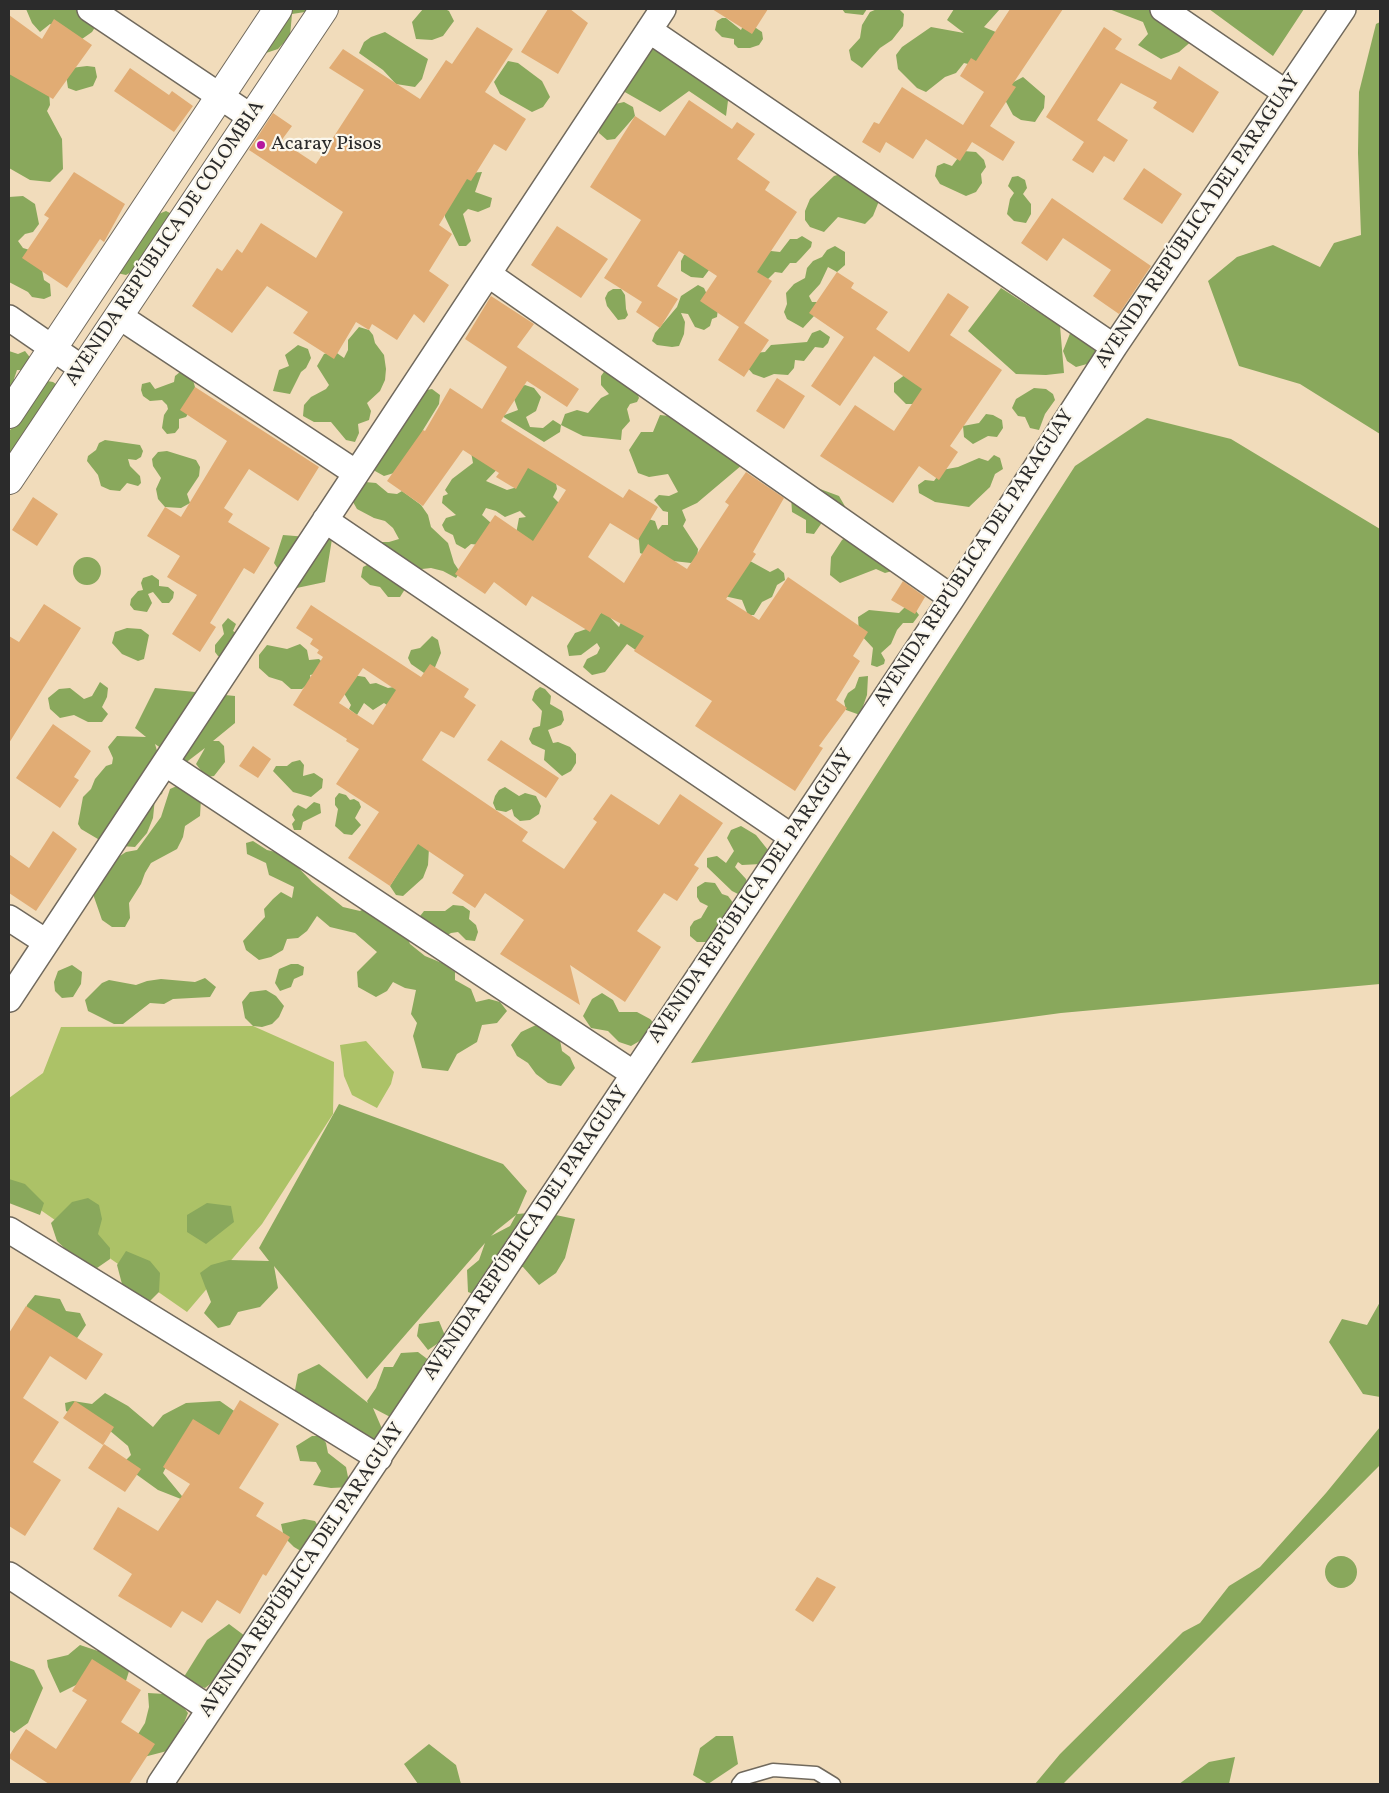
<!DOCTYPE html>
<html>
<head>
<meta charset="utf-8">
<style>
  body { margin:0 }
  #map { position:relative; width:1389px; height:1793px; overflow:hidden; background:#f1dcbb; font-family:Vollkorn,serif }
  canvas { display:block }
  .frame { position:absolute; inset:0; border:10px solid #2b2b2b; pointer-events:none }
</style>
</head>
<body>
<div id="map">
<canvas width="1389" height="1793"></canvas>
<div class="frame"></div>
</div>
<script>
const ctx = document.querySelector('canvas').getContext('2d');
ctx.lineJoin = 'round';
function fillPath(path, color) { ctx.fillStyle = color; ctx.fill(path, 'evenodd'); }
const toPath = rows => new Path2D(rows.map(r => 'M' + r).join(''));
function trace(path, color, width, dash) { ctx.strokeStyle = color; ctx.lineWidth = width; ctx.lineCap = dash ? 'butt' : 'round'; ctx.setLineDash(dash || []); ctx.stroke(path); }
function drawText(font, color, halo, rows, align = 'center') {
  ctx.font = font + ' Vollkorn,serif'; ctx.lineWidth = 4.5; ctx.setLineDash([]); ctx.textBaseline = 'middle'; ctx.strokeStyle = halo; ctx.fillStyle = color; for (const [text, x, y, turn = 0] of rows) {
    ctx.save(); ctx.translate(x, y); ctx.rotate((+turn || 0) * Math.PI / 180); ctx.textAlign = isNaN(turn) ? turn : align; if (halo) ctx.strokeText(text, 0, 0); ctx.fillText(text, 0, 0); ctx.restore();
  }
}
const green = toPath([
  [253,1026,334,1062,333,1114,262,1224,187,1312,9,1188,9,1098,43,1073,61,1027],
  [366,1041,394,1072,391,1084,377,1108,352,1095,344,1076,340,1045]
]);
const forest = toPath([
  [26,9,103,9,99,21,92,32,82,39,50,24,40,32,32,23],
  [279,9,312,9,305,12,292,14,290,36,278,49,266,53,256,49],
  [423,9,445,9,449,11,454,21,443,36,432,40,416,39,412,22],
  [842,9,867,9,863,15,845,13],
  [877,9,899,9,904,14,903,26,892,40,880,48,862,68,851,60,849,50,860,38,862,25,870,12],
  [954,9,1000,9,984,27,998,33,1006,51,972,65,964,63,956,73,945,77,926,92,917,88,898,69,896,55,902,47,931,27,964,33,947,20],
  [1109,9,1180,9,1208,27,1179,52,1161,59,1138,45,1148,34,1143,22],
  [1209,9,1304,9,1273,56],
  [722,18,726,18,741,30,743,26,753,26,762,32,763,39,759,45,750,48,738,48,734,44,734,39,722,37,715,30,717,21],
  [1380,22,1380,434,1300,384,1239,366,1208,281,1237,257,1273,245,1320,267,1334,243,1361,235,1358,153,1359,92,1376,24],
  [665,26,732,70,726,116,689,91,660,112,623,91],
  [385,32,428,59,422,79,415,87,396,84,383,70,359,53,364,42,371,37],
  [9,57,49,92,50,105,47,111,62,139,63,169,50,182,30,180,9,168],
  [508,61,518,63,542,81,550,97,543,107,532,112,500,94,494,82],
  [87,66,95,67,97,77,93,86,76,91,68,88,66,75,71,68],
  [1023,77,1045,96,1044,108,1035,122,1021,120,1013,115,1004,98,1008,85],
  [624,102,633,107,635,116,615,139,607,140,599,133,600,123,611,105],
  [963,151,976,152,984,160,986,167,981,174,982,183,976,192,966,196,940,184,935,176,937,166,944,163,952,166],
  [482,172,475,192,492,198,490,207,478,212,468,209,463,214,471,241,466,246,459,246,445,217,445,197,455,174],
  [847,172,879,201,873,216,865,224,838,217,824,232,810,227,805,220,805,211,810,199,834,176],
  [1018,176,1025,180,1027,188,1023,194,1031,204,1031,214,1026,223,1014,221,1007,214,1010,199,1014,193,1008,186,1012,177],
  [23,196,35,204,39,224,33,232,25,234,18,241,23,248,33,251,41,265,44,280,50,284,51,296,44,299,32,297,28,292,9,282,9,197],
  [166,211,176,216,136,269,126,275,117,273,156,215],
  [802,236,812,242,811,247,801,258,796,263,790,263,782,273,775,272,766,281,759,280,750,258,771,251,780,252,790,239,797,239],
  [835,246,845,252,845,265,837,272,828,267,820,284,809,296,812,302,817,302,818,308,814,316,803,328,796,324,787,319,784,312,787,304,786,293,794,284,805,278,807,268,813,261,822,257,827,250],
  [692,251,712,266,703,278,691,277,681,271,681,261,684,255],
  [698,285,704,288,710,301,718,308,717,317,712,319,710,326,704,330,695,327,688,314,681,313,685,322,684,334,679,346,672,347,657,345,652,341,655,333,677,307,681,296],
  [1001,288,1060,326,1064,373,1046,375,1016,374,968,331],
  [613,289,621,289,625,295,626,309,628,315,625,319,618,320,607,306,605,298,608,292],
  [359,327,369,330,373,335,375,343,384,355,386,369,385,380,380,391,367,403,371,411,369,420,358,424,359,433,355,442,346,440,331,422,314,422,303,416,304,405,311,397,326,389,329,385,317,366,324,354,334,351,344,358,348,350,348,340],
  [820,330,830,337,828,343,823,348,815,347,804,361,795,360,794,368,788,375,774,374,764,378,753,374,746,366,753,353,765,352,771,345,807,342,812,333],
  [1071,331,1098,334,1095,356,1087,364,1076,367,1067,361,1063,351],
  [298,345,308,349,311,358,306,368,301,372,290,394,273,391,279,370,289,366,285,355],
  [9,351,18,354,25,351,32,360,23,370,17,370,14,379,16,387,9,397],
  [606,369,634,384,639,398,637,402,630,404,627,409,630,421,622,430,621,440,583,436,561,425,560,432,544,442,502,416,518,410,513,396,517,389,525,385,534,388,541,397,536,411,526,417,530,427,543,428,553,420,561,425,565,414,577,410,588,413,601,398,609,394,601,385,601,376],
  [910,371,925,392,916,404,906,404,894,392,894,383],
  [180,372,193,380,195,387,191,409,186,417,179,419,179,428,175,433,167,434,162,428,164,415,168,409,167,405,162,400,150,401,143,396,141,390,142,384,150,382,155,389,174,382,175,376],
  [41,380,53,382,60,387,9,471,9,431,18,422],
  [1034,388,1046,389,1053,394,1055,400,1045,414,1039,430,1030,428,1025,417,1018,416,1012,408,1016,399],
  [432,389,440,395,439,404,423,430,420,441,394,473,384,476,375,471,370,464,416,392],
  [986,414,993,415,1002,420,1003,428,997,437,988,436,973,444,964,437,963,426,979,423],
  [660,415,678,417,742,465,697,503,682,510,686,520,683,526,698,549,697,558,691,563,655,559,640,553,639,541,635,528,638,516,655,521,658,530,662,525,668,525,668,512,663,511,654,500,659,495,669,496,678,492,668,474,649,477,638,473,629,450,641,432,653,432],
  [1147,418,1231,439,1380,529,1380,984,1061,1013,691,1063,1075,466],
  [105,440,140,445,143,451,141,457,136,460,128,459,130,466,140,476,141,483,138,486,127,483,120,491,110,490,101,486,98,475,87,461,88,456,96,450,99,443],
  [167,451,196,460,200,467,199,476,187,494,190,503,181,508,165,507,158,499,156,489,161,478,153,466,152,459,158,452],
  [471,452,504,462,486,481,507,490,514,488,528,465,555,477,557,489,553,497,562,506,533,546,516,534,519,518,526,517,520,511,505,517,496,511,486,508,482,515,491,523,480,545,471,544,465,549,456,544,453,535,445,531,442,525,446,518,456,515,442,503,443,496,448,494,445,490,452,479,473,463],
  [994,455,1000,458,1003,469,995,474,990,487,969,507,935,502,919,493,918,485,925,480,934,481,942,470,958,467,979,458,988,461],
  [365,482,376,483,388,493,397,494,402,491,421,505,428,515,431,527,448,543,454,563,460,572,456,578,443,571,431,568,422,569,420,578,378,542,389,542,399,539,393,528,385,521,374,518,357,509,353,502,355,488],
  [812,486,839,496,850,515,823,521,814,534,806,533,806,520,792,512,791,496],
  [859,527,899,569,885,573,876,569,840,583,830,575,831,557,842,540],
  [283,535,332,539,325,582,292,589,274,563],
  '73 571a14 14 0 1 1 28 0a14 14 0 1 1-28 0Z',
  [750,561,770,572,778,568,784,573,785,580,777,585,772,597,762,602,754,615,748,615,742,600,724,596],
  [371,563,405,589,400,597,388,597,380,587,370,585,361,577,363,567],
  [152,575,159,580,159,586,168,587,174,592,173,598,169,603,162,603,153,592,148,594,152,603,147,612,134,610,130,605,131,599,138,591,143,590,141,583,143,578],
  [906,606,913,607,919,615,913,623,903,623,897,630,891,644,881,653,885,660,884,664,877,667,871,665,873,648,859,633,858,617,869,610,899,613],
  [604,611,619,627,622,620,654,623,637,651,627,644,605,672,592,675,583,667,587,659,597,654,600,648,597,643,581,655,569,656,567,646,575,633,592,627,597,616],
  [228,618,236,624,233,631,236,633,233,659,218,656,215,652,215,645,224,634,222,625],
  [127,628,141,629,149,635,144,659,138,661,122,654,112,643,115,632],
  [432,636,438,640,441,653,433,672,427,675,411,664,408,658,411,650,420,648],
  [300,644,307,650,309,660,319,659,323,663,321,673,310,675,311,681,302,689,291,689,282,681,269,677,259,668,259,655,267,645,287,649],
  [352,675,365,677,370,684,376,683,388,688,394,687,401,692,387,705,384,703,373,710,364,703,357,715,349,709,351,705,342,690],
  [868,676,867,695,860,715,846,710,844,701,848,693,855,688,859,677],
  [100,682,108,688,107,697,102,707,108,714,102,722,88,722,74,715,60,718,50,709,48,698,59,689,70,688,84,699,92,696],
  [540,687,545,689,551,696,550,704,562,711,564,720,561,725,548,730,553,743,558,742,570,747,576,754,576,763,571,771,562,776,544,760,545,750,532,744,529,739,533,728,540,726,542,711,532,700,535,691],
  [155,688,235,696,235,723,213,741,219,741,224,746,225,762,214,776,206,777,196,764,205,748,184,764,155,744,166,781,162,794,155,798,153,818,147,833,135,847,108,845,81,829,78,824,83,797,91,789,95,779,106,766,112,764,113,758,108,747,117,736,146,737,135,728],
  [300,760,304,765,303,776,314,773,323,779,322,788,311,797,293,792,273,771,276,766,287,766,292,762],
  [179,785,201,799,200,816,185,826,183,837,177,849,151,863,145,873,141,884,129,903,130,918,125,927,112,927,102,920,94,897,94,886,109,863,126,852,137,850,161,817,170,789],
  [505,787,519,796,525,793,536,796,541,806,539,814,530,820,520,821,514,816,512,809,506,812,496,810,493,803,495,796,499,790],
  [339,793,346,795,350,800,354,799,359,802,361,807,355,818,361,825,352,835,344,834,335,826,338,809,335,805,335,798],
  [314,802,320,804,321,813,303,822,301,830,294,830,292,824,295,820,292,815,294,809,298,805,306,809],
  [741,826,756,835,768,850,767,858,761,864,742,865,738,862,735,867,746,879,749,888,740,895,732,891,707,867,707,858,717,856,726,863,734,851,727,838,731,830],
  [419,840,429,848,428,865,423,878,403,896,396,895,390,886],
  [253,841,267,850,280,853,293,862,312,882,343,907,360,911,367,907,382,917,386,925,406,934,410,944,425,956,442,963,455,972,455,980,471,989,476,1002,489,999,500,1002,507,1011,497,1023,482,1025,477,1042,457,1054,448,1071,422,1068,413,1036,417,1023,411,1014,416,990,405,988,393,982,387,991,376,997,358,987,357,972,377,952,355,933,330,927,317,916,307,931,298,938,287,939,283,950,271,957,259,960,246,950,243,941,265,917,264,909,273,899,281,892,292,898,294,887,269,875,266,863,247,854,246,843],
  [705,882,715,883,722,894,728,896,734,904,724,922,717,925,716,934,708,942,697,942,690,936,690,927,694,921,701,918,708,906,700,902,697,897,697,887],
  [453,905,463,906,470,911,469,919,476,925,478,932,475,941,466,940,458,932,451,933,441,939,417,920,424,911,445,911],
  [291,964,298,964,304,967,303,975,294,979,291,987,280,991,275,983,279,969],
  [72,965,82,972,81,984,73,997,62,998,55,991,54,982,58,971],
  [205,978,216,987,210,997,173,999,164,1004,150,1003,123,1024,114,1024,88,1011,85,1000,102,983,109,980,136,985,147,981,161,979,195,982],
  [266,990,276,996,284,1006,279,1017,272,1024,262,1027,253,1026,245,1018,242,1002,250,992],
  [602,993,613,1000,619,1012,637,1012,650,1019,657,1026,650,1035,631,1046,619,1042,608,1031,591,1028,583,1016,592,999],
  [536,1025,560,1040,562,1051,570,1057,575,1068,561,1086,548,1083,536,1074,528,1063,517,1056,511,1045,521,1032],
  [339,1104,503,1164,527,1191,517,1214,541,1212,575,1219,565,1258,556,1273,539,1285,523,1267,513,1268,484,1298,468,1292,467,1270,479,1260,485,1243,367,1379,274,1266,278,1288,260,1307,238,1312,230,1325,218,1328,204,1313,211,1302,200,1273,211,1265,229,1260,269,1261,259,1248],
  [516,1215,510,1226,491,1236,496,1231],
  [9,1179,25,1184,44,1203,40,1215,9,1203],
  [88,1198,99,1205,102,1219,98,1234,110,1248,110,1259,97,1268,78,1261,57,1241,51,1223,72,1202],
  [207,1203,231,1206,234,1222,206,1244,187,1232,187,1215],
  [126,1251,150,1261,160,1273,159,1292,143,1308,122,1284,117,1265],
  [35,1295,60,1299,66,1311,80,1313,86,1325,73,1344,25,1314,27,1305],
  [1380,1302,1380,1397,1363,1394,1329,1342,1342,1319,1367,1325],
  [439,1321,446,1338,428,1350,417,1336,419,1324],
  [418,1352,438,1367,394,1419,373,1408,383,1431,379,1444,308,1406,295,1390,298,1374,319,1364,368,1403,367,1401,376,1388,384,1367,393,1367,401,1353],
  [105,1393,128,1406,153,1427,163,1415,186,1403,220,1401,237,1413,225,1439,169,1461,163,1473,186,1501,158,1490,133,1472,124,1462,131,1455,128,1446,109,1430,66,1411,65,1403,73,1401,92,1404],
  [1380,1427,1380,1465,1063,1784,1035,1784,1060,1754,1183,1632,1200,1623,1229,1586,1260,1567,1326,1493],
  [312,1436,321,1436,326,1443,328,1453,346,1467,350,1487,331,1488,313,1485,321,1471,316,1462,300,1461,296,1446],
  [304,1519,315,1521,318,1526,311,1557,294,1547,284,1537,281,1524],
  '1325 1572a16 16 0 1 1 32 0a16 16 0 1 1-32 0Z',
  [229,1624,245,1636,244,1658,205,1688,182,1680,207,1640],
  [80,1645,98,1651,114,1651,130,1668,125,1684,78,1684,60,1693,48,1667,47,1660,68,1655],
  [9,1660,34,1670,43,1688,28,1723,14,1733,9,1730],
  [148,1693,165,1694,179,1701,188,1713,180,1733,167,1751,140,1758,135,1739,145,1723,149,1707],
  [716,1736,733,1736,738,1764,708,1784,693,1775,700,1748],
  [429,1744,456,1765,461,1784,418,1784,404,1764],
  [1235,1757,1229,1784,1179,1784,1209,1762]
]);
const building = toPath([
  [548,9,570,9,588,23,558,74,521,52],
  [712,9,768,9,752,34],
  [1010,9,1063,9,1012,85,1016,87,990,126,1015,142,1003,161,972,142,960,161,926,139,913,159,886,142,880,153,862,142,874,122,879,124,902,87,963,125,984,92,960,76,971,58,976,61],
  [9,15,42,39,54,19,92,45,53,99,9,74],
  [477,27,513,49,485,92,526,119,506,151,494,144,471,181,467,179,439,225,452,234,429,271,449,285,424,323,414,314,397,340,372,324,369,330,356,322,334,359,293,333,308,312,267,286,232,333,192,306,217,268,222,271,237,249,242,253,261,223,316,258,343,212,249,150,273,113,292,126,281,141,316,164,364,90,329,68,343,49,420,99,446,60,452,64],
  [1104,27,1122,39,1115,49,1171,80,1179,66,1219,92,1193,133,1153,108,1157,102,1121,83,1097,120,1128,140,1114,162,1104,156,1093,173,1072,160,1084,142,1046,117],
  [130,68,169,95,172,91,193,106,174,132,114,91],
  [689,100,732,129,737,122,755,134,737,159,770,182,765,190,797,212,757,272,772,281,744,323,769,340,744,377,718,360,739,327,700,301,717,276,679,251,657,286,678,299,660,328,636,312,642,302,604,278,641,220,590,187,635,116,665,136],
  [1144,168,1182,194,1162,224,1123,199],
  [74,172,125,204,104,242,100,239,67,288,22,258,49,218,44,215],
  [1052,198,1151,266,1119,314,1093,296,1111,270,1063,238,1047,261,1021,243],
  [557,226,608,259,581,298,531,265],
  [837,272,854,283,851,288,888,312,876,329,909,352,948,293,969,307,950,335,1002,370,950,446,958,452,939,480,919,466,893,503,820,456,855,405,894,431,922,389,874,356,840,406,811,386,844,337,809,313],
  [491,296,534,324,517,347,579,389,567,407,527,381,501,421,623,498,629,489,658,507,638,540,610,523,588,557,624,583,648,544,687,569,729,505,725,502,746,472,784,498,753,552,756,554,726,599,759,620,788,577,868,632,853,656,860,661,836,700,847,708,819,746,823,748,795,791,695,726,712,701,634,651,644,636,601,613,590,632,532,596,526,606,494,582,485,594,455,574,495,515,533,541,566,490,528,468,516,489,496,477,499,473,463,450,423,506,387,481,423,430,425,431,450,388,482,409,507,367,465,339],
  [777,378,805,396,784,429,756,411],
  [195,387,319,467,298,501,249,469,224,508,233,514,228,522,270,548,254,574,244,568,210,623,216,627,200,652,172,634,197,595,167,577,180,556,147,536,165,507,181,517,227,441,180,410],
  [33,497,58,514,37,546,12,530],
  [903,581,925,597,915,614,891,600],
  [44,604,81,628,9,743,9,636,19,642],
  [311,605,421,677,430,664,469,689,464,697,476,705,454,738,441,731,422,760,528,832,522,841,564,869,597,822,593,819,611,794,659,825,680,794,723,823,694,865,699,868,677,901,664,893,637,931,661,947,625,1002,570,965,580,1005,500,954,524,920,485,893,475,908,452,893,464,875,418,844,390,886,348,858,379,812,336,784,359,749,346,741,347,739,293,705,323,657,317,653,319,650,310,644,313,639,296,628],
  [363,668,396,690,373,725,339,703],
  [53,724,91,751,74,777,79,780,60,808,16,778],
  [501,740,559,778,546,798,487,760],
  [253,746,271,759,258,778,239,766],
  [53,831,77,849,36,911,9,893,9,854,29,868],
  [26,1306,103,1354,86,1380,50,1356,23,1398,59,1422,33,1462,61,1480,25,1536,9,1526,9,1333],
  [240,1400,279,1424,239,1488,264,1503,256,1516,290,1537,266,1576,263,1574,240,1614,217,1600,202,1623,182,1611,171,1628,118,1596,132,1574,93,1549,118,1507,158,1531,190,1484,163,1467,193,1419,219,1435],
  [75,1401,114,1427,103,1445,63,1418],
  [104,1444,141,1469,125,1492,88,1468],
  [817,1577,836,1587,813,1622,795,1610],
  [92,1659,141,1690,121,1722,155,1744,129,1784,49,1784,9,1758,9,1756,26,1729,56,1749,87,1700,72,1691]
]);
const lane = toPath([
  [738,1784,742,1779,773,1770,816,1773,834,1784]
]);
const street = toPath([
  [90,9,251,117],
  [1163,9,1286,93],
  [649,30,1114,347],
  [488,274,952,598],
  [119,316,356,473],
  [9,318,83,369],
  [325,520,792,837],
  [165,763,634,1074],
  [9,918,46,942],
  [9,999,663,9],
  [9,1230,379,1458],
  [9,1575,210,1709],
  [160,1784,952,598,1114,347,1343,9]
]);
const secondary = toPath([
  [9,414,278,9],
  [9,480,324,9]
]);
const markers = [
  [261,145,5,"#b5179e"]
];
const poiNames = [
  ["Acaray Pisos",271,145]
];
const streetNames = [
  ["AVENIDA REPÚBLICA DEL PARAGUAY",1199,222,-56],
  ["AVENIDA REPÚBLICA DE COLOMBIA",166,244,-56],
  ["AVENIDA REPÚBLICA DEL PARAGUAY",975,559,-57],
  ["AVENIDA REPÚBLICA DEL PARAGUAY",752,897,-56],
  ["AVENIDA REPÚBLICA DEL PARAGUAY",527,1234,-56],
  ["AVENIDA REPÚBLICA DEL PARAGUAY",303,1571,-56]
];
fillPath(green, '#acc267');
fillPath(forest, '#89a85c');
fillPath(building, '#e1ac74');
trace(lane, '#70695d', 15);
trace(street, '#70695d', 28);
trace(secondary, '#70695d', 30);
trace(lane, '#fff', 12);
trace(street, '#fff', 25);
trace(secondary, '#fff', 28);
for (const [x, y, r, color] of markers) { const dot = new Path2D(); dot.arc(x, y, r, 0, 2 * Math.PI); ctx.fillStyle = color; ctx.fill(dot); trace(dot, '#fbf7ec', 2); }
drawText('20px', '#2b2b2b', '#fbf7ec', poiNames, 'left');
drawText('20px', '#2b2b2b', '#fbf7ec', streetNames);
</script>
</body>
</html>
